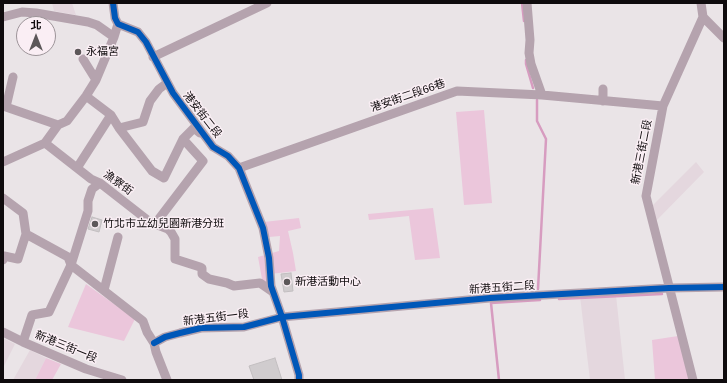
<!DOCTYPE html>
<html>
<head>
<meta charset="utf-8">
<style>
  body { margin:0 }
  #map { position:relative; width:727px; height:383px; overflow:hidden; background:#eae4e7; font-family:Helvetica,"Noto Sans TC",sans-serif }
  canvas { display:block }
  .frame { position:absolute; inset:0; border:4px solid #0f0b0d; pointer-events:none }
  .north { position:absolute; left:16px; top:16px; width:40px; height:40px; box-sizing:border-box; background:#faeef4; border:1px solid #9c9398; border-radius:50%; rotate:0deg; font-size:11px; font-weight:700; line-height:16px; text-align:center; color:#0f0b0d }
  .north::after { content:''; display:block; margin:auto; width:14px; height:18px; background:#5c5759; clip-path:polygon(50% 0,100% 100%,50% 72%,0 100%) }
</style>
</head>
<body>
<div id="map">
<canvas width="727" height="383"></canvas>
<div class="frame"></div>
<div class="north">北</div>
</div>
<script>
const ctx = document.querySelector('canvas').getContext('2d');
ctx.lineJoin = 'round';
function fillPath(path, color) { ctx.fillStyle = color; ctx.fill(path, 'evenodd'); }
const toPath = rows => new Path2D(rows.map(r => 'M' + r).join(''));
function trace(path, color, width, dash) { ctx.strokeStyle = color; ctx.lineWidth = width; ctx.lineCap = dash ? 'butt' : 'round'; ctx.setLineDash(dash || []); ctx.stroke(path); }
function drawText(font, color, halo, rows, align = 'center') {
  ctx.font = font + ' Helvetica,"Noto Sans TC",sans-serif'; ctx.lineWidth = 3; ctx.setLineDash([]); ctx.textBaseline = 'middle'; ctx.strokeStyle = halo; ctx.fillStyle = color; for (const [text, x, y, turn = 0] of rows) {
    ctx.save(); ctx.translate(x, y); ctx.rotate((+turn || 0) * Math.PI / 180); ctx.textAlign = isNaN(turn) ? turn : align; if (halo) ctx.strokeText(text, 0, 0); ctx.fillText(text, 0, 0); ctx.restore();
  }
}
const built = toPath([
  [52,3,72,3,76,15,54,11],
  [696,162,704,172,656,221,652,206],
  [616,295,625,380,590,380,580,296],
  [3,338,15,344,3,368],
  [30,350,46,358,35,380,13,380]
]);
const green = toPath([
  [484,110,492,203,464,205,456,112],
  [433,208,440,258,415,260,409,216,369,220,368,214],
  [299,218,301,228,288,231,293,253,296,271,270,274,264,290,258,257,279,251,280,236,269,237,264,222],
  [86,284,135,319,124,341,68,327],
  [678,336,690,380,655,380,652,340],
  [46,358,61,364,52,380,35,380]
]);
const stream = toPath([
  [522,3,524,21],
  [526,60,526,64,533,88],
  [537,100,537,121,546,139,538,289],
  [559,299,662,294],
  [499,380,491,303,540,300]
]);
const building = toPath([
  [92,217,102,220,99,232,88,229,92,217],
  [291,273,293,291,284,292,281,274,291,273],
  [275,358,282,380,254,380,249,366,275,358]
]);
const minor = toPath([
  [113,3,115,18,118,24,138,32,146,42,173,93,213,147,228,156,239,168,263,228,269,258,271,286,282,317,299,375,299,380],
  [527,3,530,40,529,53,531,64,542,95],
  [3,17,22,12,36,13,88,22,97,25,114,37],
  [703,17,724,38],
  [153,57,267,3],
  [83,59,96,80],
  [13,77,6,107,58,125],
  [86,96,111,115,119,128,143,122,150,101,159,89,167,83],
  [603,101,603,89],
  [119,128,152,171,164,178,183,139,194,128,200,133],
  [45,143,91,179,100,183,150,222,168,229,171,232,175,239,175,259,200,267,202,268,202,274,209,279,227,283,234,286,260,283,273,292],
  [45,143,58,125,67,121,86,96,96,80,114,37,118,24],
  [3,162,45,143],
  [77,168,111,115],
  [239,168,457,91,542,95,663,106],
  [3,198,23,213,26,234,68,257,71,265,143,321,147,332,154,343,156,352,167,380],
  [155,224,203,161,183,139],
  [3,260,4,256,18,259,26,234],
  [104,290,118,237],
  [3,332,23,342,86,369,122,380],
  [23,342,32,315,49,312,71,265,88,211,88,201,92,189,100,183],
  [154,343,165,337,180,333,201,328,244,327,282,317,490,298,669,288,724,287],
  [693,380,646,196,663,106,703,17,701,3]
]);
const cycleway = toPath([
  [113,3,115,18,118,24,138,32,146,42,173,93,213,147,228,156,239,168,263,228,269,258,271,286,282,317,299,375,299,380],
  [154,343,165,337,180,333,201,328,244,327,282,317,490,298,669,288,724,287]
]);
const markers = [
  [78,52,4,"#5c5759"],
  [95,224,4,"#5c5759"],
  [287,282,4,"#5c5759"]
];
const poiNames = [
  ["永福宮",86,52],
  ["竹北市立幼兒園新港分班",103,224],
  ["新港活動中心",295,282]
];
const streetNames = [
  ["港安街二段66巷",408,96,-19],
  ["港安街二段",202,115,52],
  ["新港三街二段",642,152,-79],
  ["漁寮街",118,183,36],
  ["新港五街二段",502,288,-4],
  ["新港五街一段",216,318,-7],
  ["新港三街一段",66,347,22]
];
fillPath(built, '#e4d7de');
fillPath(green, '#ebc6db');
trace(stream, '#d79cc0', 2.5);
fillPath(building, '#d0ccce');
trace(building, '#c2bec0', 1);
trace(minor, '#b5a3ae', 9);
trace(cycleway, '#0057b8', 6);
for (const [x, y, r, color] of markers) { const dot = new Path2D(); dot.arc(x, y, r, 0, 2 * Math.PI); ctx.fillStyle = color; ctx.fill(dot); trace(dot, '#faeef4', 1.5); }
drawText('11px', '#0f0b0d', '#faeef4', poiNames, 'left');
drawText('11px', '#0f0b0d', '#faeef4', streetNames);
</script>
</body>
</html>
